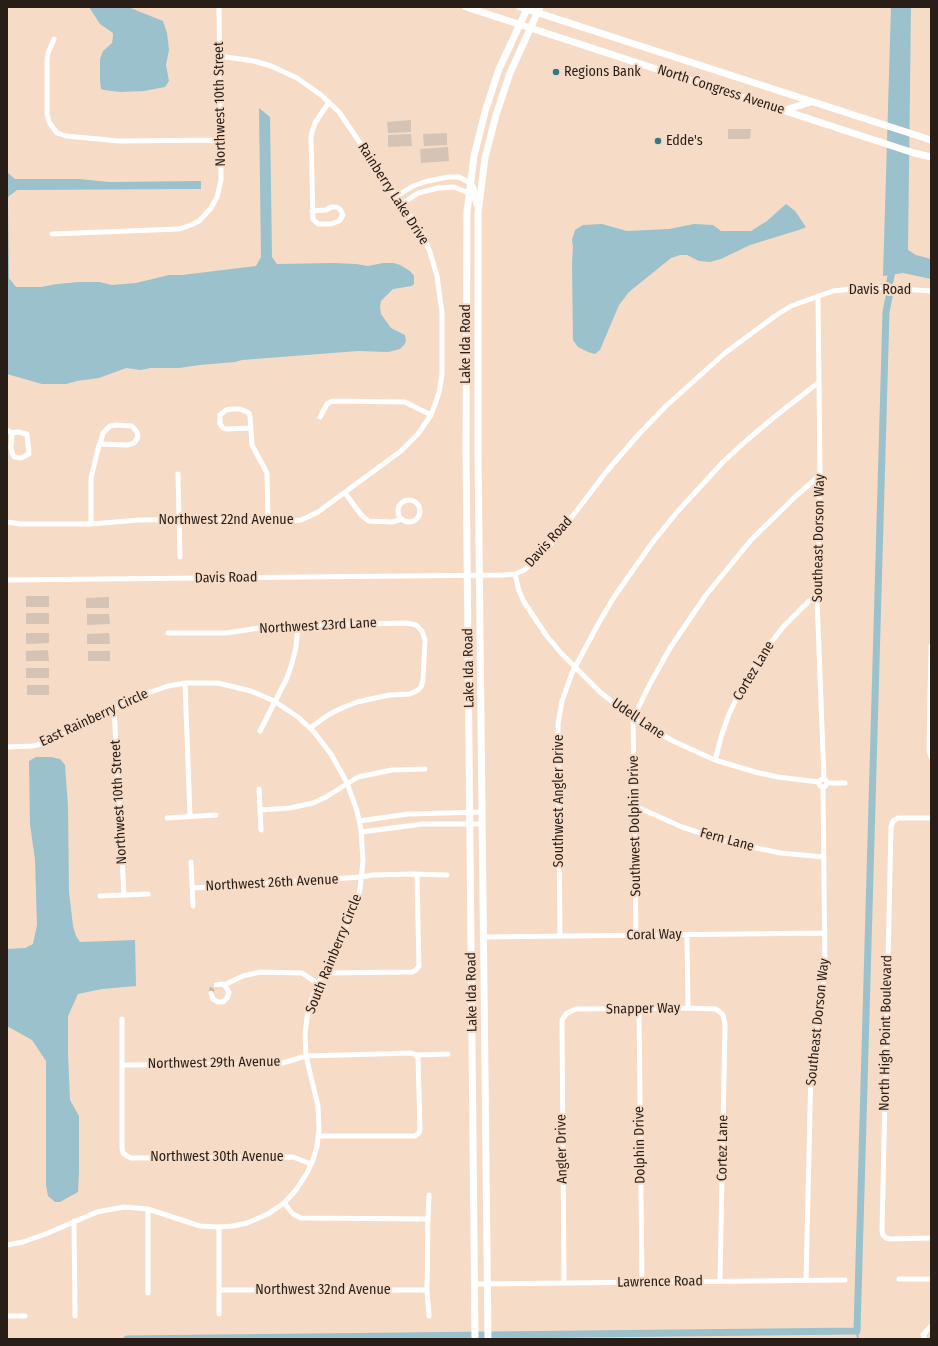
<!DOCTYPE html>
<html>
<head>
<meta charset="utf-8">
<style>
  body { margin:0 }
  #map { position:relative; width:938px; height:1346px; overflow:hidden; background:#f6dbc7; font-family:"Fira Sans Condensed",sans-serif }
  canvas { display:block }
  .frame { position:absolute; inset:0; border:8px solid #281e17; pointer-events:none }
</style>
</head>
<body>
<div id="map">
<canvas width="938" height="1346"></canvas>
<div class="frame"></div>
</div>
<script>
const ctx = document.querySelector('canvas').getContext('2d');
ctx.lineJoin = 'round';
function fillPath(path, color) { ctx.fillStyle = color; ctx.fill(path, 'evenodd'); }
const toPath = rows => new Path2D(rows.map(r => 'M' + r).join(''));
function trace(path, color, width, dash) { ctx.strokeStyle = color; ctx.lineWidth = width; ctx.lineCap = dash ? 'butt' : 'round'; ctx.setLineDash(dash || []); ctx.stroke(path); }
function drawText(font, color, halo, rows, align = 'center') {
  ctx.font = font + ' "Fira Sans Condensed",sans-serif'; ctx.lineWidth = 4; ctx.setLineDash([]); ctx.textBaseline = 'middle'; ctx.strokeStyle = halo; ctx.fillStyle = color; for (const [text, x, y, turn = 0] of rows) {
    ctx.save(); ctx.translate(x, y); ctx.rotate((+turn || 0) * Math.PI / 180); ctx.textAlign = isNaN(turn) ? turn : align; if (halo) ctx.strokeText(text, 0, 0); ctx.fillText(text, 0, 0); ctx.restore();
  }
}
const green = toPath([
  [411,120,411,132,388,133,387,122],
  [728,129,751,129,750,139,728,139],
  [447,133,447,145,424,146,423,134],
  [411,134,412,146,388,147,388,135],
  [448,147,449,161,421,163,420,149],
  [26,596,49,596,49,607,26,607],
  [109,597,109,608,86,608,86,598],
  [26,613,49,613,49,624,26,624],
  [87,614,109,614,110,624,87,625],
  [26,633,49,633,49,643,26,644],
  [109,633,110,644,87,644,87,634],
  [48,650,49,661,26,661,26,651],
  [88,651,110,651,110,661,88,661],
  [26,668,49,668,49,678,26,678],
  [27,685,49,685,49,695,27,695]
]);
const water = toPath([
  [89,7,128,7,163,21,167,33,169,50,166,65,169,81,165,87,144,91,120,92,104,90,101,89,100,80,100,59,103,51,112,43,113,36,113,33,100,24],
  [891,7,911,7,908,250,916,255,931,259,931,279,903,273,883,276],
  [7,48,8,173,15,179,79,179,109,182,201,181,201,189,17,190,9,196,8,198,9,278,16,287,41,287,57,284,79,282,99,282,112,285,136,283,169,275,182,275,256,266,261,257,259,108,270,117,272,257,277,264,334,263,356,264,368,266,383,263,394,263,400,265,410,271,414,276,414,284,412,286,393,289,381,301,380,306,381,314,391,328,405,335,406,341,404,345,400,349,388,352,358,351,242,360,235,362,200,365,179,368,151,368,140,370,126,368,99,378,77,381,66,384,42,384,7,374],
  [786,204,795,211,806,227,802,229,750,245,721,259,710,262,699,261,687,255,680,255,671,258,629,292,619,305,600,350,595,354,588,352,578,347,573,340,572,263,573,247,572,240,575,230,583,225,602,224,627,231,669,229,694,224,713,225,721,231,751,231,767,221],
  [36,757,51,757,60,759,65,765,68,806,69,892,73,926,76,936,80,942,135,940,136,986,102,989,78,994,68,1016,68,1054,70,1100,79,1116,79,1173,78,1192,60,1202,55,1202,48,1196,46,1185,46,1061,32,1040,7,1026,7,949,25,948,33,944,37,925,35,860,30,824,29,761]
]);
const stream = toPath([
  [857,1331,858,1339]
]);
const canal = toPath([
  [890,281,893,265],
  [127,1339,857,1331,886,312,890,292]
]);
const streetTunnel = toPath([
  [211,993,212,989,216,985]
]);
const street = toPath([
  [54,39,48,53,47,61,47,114,49,122,57,133,66,136,119,141,220,140],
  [397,196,413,186,428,181,448,177,459,177,470,183],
  [402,204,418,193,438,188,454,187,469,193],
  [312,211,326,210,331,207,336,207,340,209,343,215,339,221,331,224,318,224,313,219,311,137,312,132,315,123,329,102],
  [52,234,179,229,191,225,199,221,211,208,217,197,221,180,219,7],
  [818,296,820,475,817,598,824,779],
  [320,417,327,404,332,401,405,402,431,415],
  [251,428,226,429,223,428,220,424,220,415,226,410,231,409,240,409,249,413,250,417,252,445,267,473,268,522],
  [7,430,12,433,18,432,27,434,29,454,21,458,14,457,12,453,11,448,12,433],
  [178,474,180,557],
  [345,493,362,516,369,521,392,522,402,519],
  '398 511a11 11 0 1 1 22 0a11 11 0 1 1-22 0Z',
  [7,522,20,524,91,524,139,520,223,519,248,522,292,521,301,520,318,512,401,451,418,434,431,415,439,393,442,374,442,313,437,276,430,252,423,235,339,112,321,95,297,78,271,66,254,61,219,56],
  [91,524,91,478,99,445,100,444,103,433,110,426,116,425,132,426,137,432,138,437,134,443,128,445,100,444],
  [515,574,519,591,524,602,546,635,561,653,600,692,633,718,673,741,715,760,755,772,778,777,819,782],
  [7,580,503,575,515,574,524,570,532,564,555,539,607,471,639,434,666,406,725,353,775,316,791,306,833,291,869,287,931,291],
  [168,633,226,633,273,626,407,623,416,625,422,631,425,640,423,680,421,687,418,690,410,694,389,695,357,702,342,708,328,715,310,728],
  [931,646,929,750,931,757],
  [185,683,190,816],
  [114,708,124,895],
  [260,731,287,678,292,663,296,647,298,625],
  [7,747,33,746,54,740,136,697,168,686,185,683,218,683,251,691,274,701,298,717,314,732,331,754,347,783,357,811,361,830,363,861,360,889,356,906,323,973,310,1003,307,1018,305,1034,306,1056,318,1106,319,1130,317,1146,313,1160,307,1173,296,1190,284,1203,268,1214,247,1223,233,1226,219,1227,200,1226,148,1209,124,1207,97,1212,48,1233,23,1242,7,1245],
  [715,760,722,734,729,714,747,677,758,659,784,626,809,601,817,598],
  '819 783a4 4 0 1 1 8 0a4 4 0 1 1-8 0Z',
  [827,783,845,783],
  [259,789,261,830],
  [635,806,682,827,731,843,781,853,824,857],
  [260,810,290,808,313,803,326,797,358,777,392,770,425,769],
  [167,818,216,815],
  [931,818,898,818,893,821,891,827,882,1230,883,1235,886,1238,890,1239,931,1238],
  [359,821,408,814,482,812],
  [361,832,423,824,482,824],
  [191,862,193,906],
  [193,888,362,877,372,875,413,874,447,875],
  [100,896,148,894],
  [636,935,633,718,651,682,670,648,706,595,751,540,796,496,820,475],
  [687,935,688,1008],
  [560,936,558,741,558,724,562,701,572,673,597,626,614,597,652,543,678,511,723,462,747,440,773,418,819,382],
  [483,937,825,933],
  [323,973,412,972,416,970,419,966,417,875],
  [224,985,243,976,260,972,302,973,318,984],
  [211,993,213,999,218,1002,223,1002,227,998,229,992,226,987,222,984,216,985],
  [639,1009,642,1282],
  [122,1019,122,1148,123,1153,127,1156,131,1158,293,1157,311,1164],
  [122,1065,279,1064,306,1056,411,1053,416,1055,448,1054],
  [318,1136,415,1136,419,1133,420,1129,418,1058,416,1055],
  [429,1195,428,1219,427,1290,429,1316],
  [284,1203,293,1214,301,1218,428,1219],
  [148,1209,148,1293],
  [74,1221,75,1316],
  [899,1279,931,1279],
  [806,1280,811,1069,825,973,823,787],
  [564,1283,562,1020,567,1013,576,1009,688,1008,716,1009,723,1015,725,1024,720,1281],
  [475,1284,845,1280],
  [220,1290,427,1290],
  [219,1314,219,1227],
  [7,1316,25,1316],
  [925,1339,923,1335,931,1326]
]);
const secondary = toPath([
  [466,7,914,153,931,157],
  [520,7,931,140],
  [785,110,811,102],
  [470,183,473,188,477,205],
  [475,1339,466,451,467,212,474,156,485,112,499,69,528,7],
  [488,1339,478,454,478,213,485,158,496,115,510,73,540,7]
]);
const markers = [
  [556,72,4,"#357789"],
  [658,141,4,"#357789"]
];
const poiNames = [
  ["Regions Bank",564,72],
  ["Edde's",666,141]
];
const streetNames = [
  ["North Congress Avenue",721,90,18],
  ["Northwest 10th Street",220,104,-91],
  ["Rainberry Lake Drive",393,194,57],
  ["Davis Road",880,290],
  ["Lake Ida Road",466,344,-90],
  ["Northwest 22nd Avenue",226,520],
  ["Southeast Dorson Way",819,538,-89],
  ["Davis Road",549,542,-48],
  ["Davis Road",226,578,-1],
  ["Northwest 23rd Lane",318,626,-3],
  ["Lake Ida Road",469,668,-91],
  ["Cortez Lane",754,671,-59],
  ["East Rainberry Circle",94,718,-25],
  ["Udell Lane",638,719,34],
  ["Southwest Angler Drive",559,801,-90],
  ["Northwest 10th Street",119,802,-93],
  ["Southwest Dolphin Drive",635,826,-91],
  ["Fern Lane",727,840,15],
  ["Northwest 26th Avenue",272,883,-3],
  ["Coral Way",654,935,-1],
  ["South Rainberry Circle",334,954,-68],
  ["Lake Ida Road",472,992,-91],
  ["Snapper Way",643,1009,-1],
  ["Southeast Dorson Way",818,1022,-84],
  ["North High Point Boulevard",886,1033,-89],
  ["Northwest 29th Avenue",214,1063,-1],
  ["Dolphin Drive",640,1145,-91],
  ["Cortez Lane",723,1148,-89],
  ["Angler Drive",562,1149,-91],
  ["Northwest 30th Avenue",217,1157],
  ["Lawrence Road",660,1282,-1],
  ["Northwest 32nd Avenue",323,1290]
];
fillPath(green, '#d5c3b6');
fillPath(water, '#9ac1cc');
trace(stream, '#9ac1cc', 2);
trace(canal, '#9ac1cc', 7);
trace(streetTunnel, '#cdb5a4', 5, [5, 2.5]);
trace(street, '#fff', 5);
trace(secondary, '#fff', 7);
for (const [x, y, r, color] of markers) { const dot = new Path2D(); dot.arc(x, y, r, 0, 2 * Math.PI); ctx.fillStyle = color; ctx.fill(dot); trace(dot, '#f6dbc7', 1.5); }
drawText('14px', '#281e17', '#f6dbc7', poiNames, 'left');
drawText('14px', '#281e17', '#f6dbc7', streetNames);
</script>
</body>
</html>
